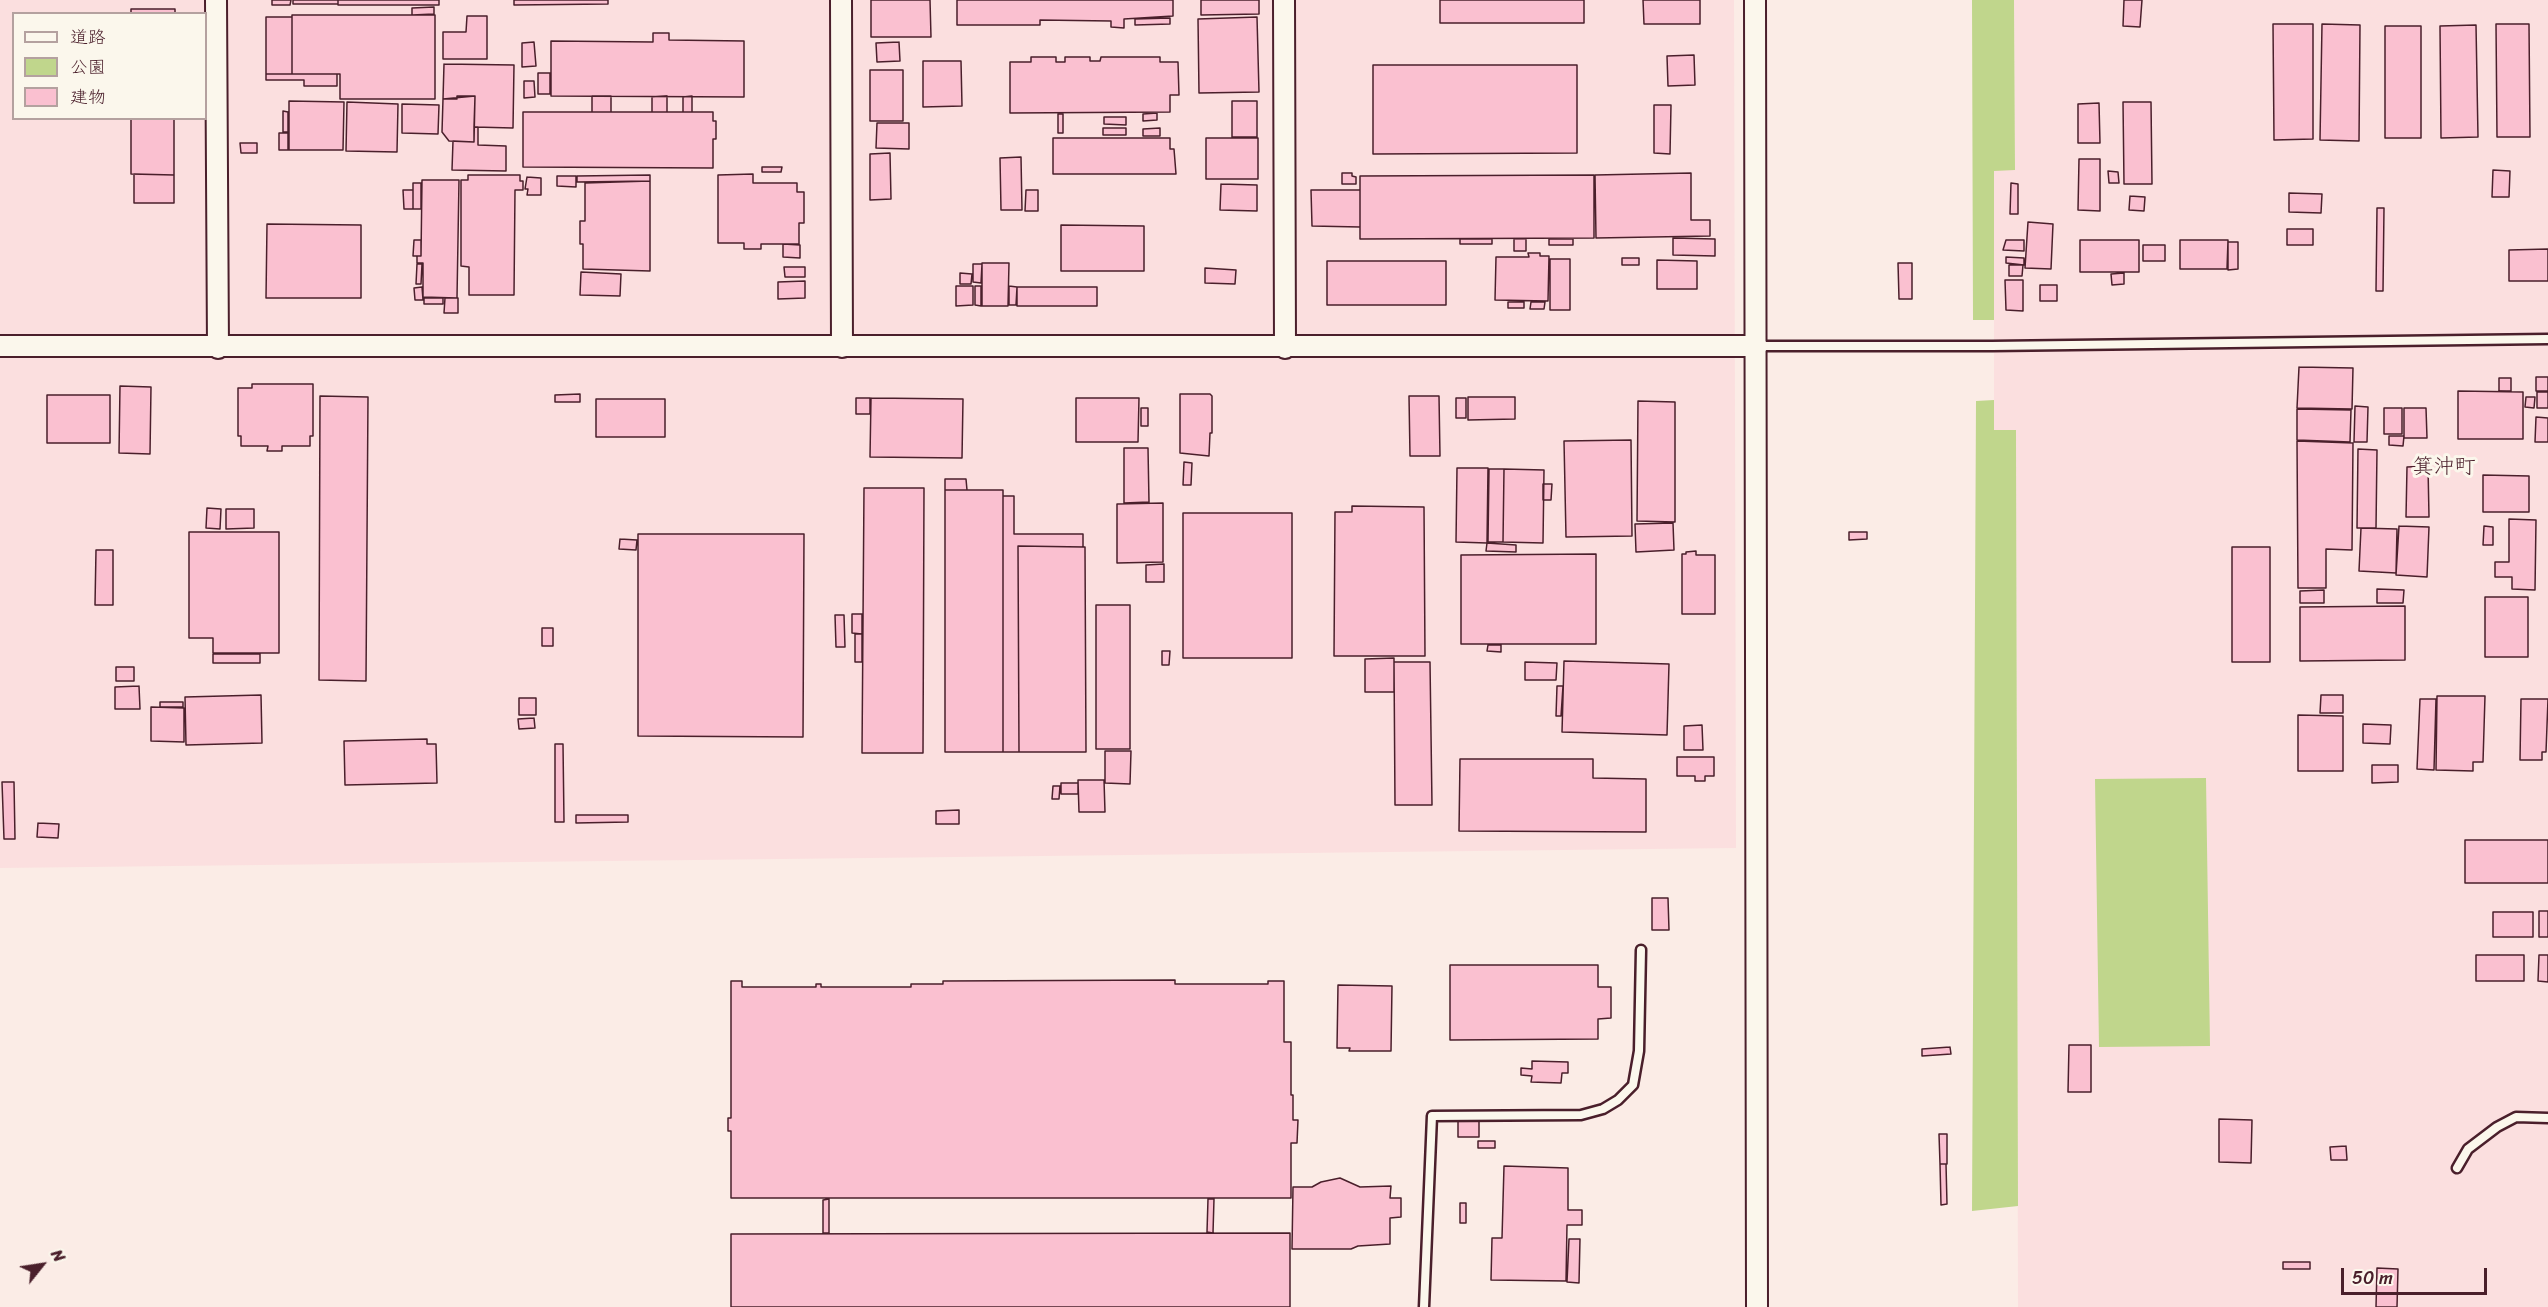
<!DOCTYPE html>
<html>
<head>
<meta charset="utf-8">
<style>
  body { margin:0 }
  #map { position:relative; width:2548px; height:1307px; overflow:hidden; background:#fbece6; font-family:Sriracha,"Klee One",sans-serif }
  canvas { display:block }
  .legend { position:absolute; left:12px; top:12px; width:195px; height:108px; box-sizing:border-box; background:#fbf7ec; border:2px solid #b4a19f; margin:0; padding:8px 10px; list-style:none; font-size:18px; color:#4a1f2b }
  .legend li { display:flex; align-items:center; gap:12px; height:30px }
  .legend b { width:30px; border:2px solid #b4a19f }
  .north { position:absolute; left:12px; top:1235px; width:60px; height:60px; -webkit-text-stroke:4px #fbf7ec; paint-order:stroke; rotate:60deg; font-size:16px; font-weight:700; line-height:24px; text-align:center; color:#4a1f2b }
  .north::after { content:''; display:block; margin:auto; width:21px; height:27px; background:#4a1f2b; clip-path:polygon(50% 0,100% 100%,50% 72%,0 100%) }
  .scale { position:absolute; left:2341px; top:1268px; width:146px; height:27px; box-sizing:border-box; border:3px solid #4a1f2b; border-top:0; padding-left:8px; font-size:18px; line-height:21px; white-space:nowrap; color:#4a1f2b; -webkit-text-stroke:4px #fbf7ec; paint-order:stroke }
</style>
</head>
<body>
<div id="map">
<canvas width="2548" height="1307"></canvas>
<ul class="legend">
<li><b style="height:8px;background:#fbf7ec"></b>道路</li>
<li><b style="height:16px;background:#c0d68c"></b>公園</li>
<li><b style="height:16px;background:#fac0d0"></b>建物</li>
</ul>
<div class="north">N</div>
<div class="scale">50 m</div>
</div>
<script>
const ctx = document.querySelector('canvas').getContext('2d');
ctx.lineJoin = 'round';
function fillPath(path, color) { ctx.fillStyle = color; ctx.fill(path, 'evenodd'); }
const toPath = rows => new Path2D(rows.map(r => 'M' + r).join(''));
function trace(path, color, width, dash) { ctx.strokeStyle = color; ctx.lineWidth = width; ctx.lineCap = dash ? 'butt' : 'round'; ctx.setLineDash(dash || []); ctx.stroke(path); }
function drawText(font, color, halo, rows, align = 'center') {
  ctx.font = font + ' Sriracha,"Klee One",sans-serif'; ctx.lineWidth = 6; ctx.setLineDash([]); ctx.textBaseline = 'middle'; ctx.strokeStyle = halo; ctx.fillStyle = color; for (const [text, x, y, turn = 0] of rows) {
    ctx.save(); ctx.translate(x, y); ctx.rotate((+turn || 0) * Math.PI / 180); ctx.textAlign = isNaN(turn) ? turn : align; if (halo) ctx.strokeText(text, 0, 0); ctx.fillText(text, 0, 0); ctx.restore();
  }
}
const built = toPath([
  [0,0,1734,0,1736,848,0,868],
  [14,14,206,14,206,118,14,118],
  [2014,0,2548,0,2548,1307,2018,1307,2016,431,1994,430,1994,170,2015,170]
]);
const green = toPath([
  [1972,0,2014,0,2015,170,1994,171,1994,320,1973,320],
  [1994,400,1994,430,2016,430,2018,1206,1972,1211,1976,401],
  [2206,778,2210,1046,2099,1047,2095,779]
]);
const building = toPath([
  [272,0,291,0,290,5,272,5,272,0],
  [293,0,338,0,338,4,293,4,293,0],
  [338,0,439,0,439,5,338,5,338,0],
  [514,0,608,0,608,4,514,5,514,0],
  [871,0,930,0,931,37,871,37,871,0],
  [957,0,1173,0,1173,16,1124,19,1124,28,1111,27,1111,21,1040,20,1040,25,957,25,957,0],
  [1201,0,1259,0,1259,14,1201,15,1201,0],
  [1440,0,1584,0,1584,23,1440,23,1440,0],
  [1643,0,1700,0,1700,24,1644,24,1643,0],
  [2124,0,2142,0,2140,27,2123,26,2124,0],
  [434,7,434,14,412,15,412,8,434,7],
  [131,9,175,9,175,14,131,14,131,9],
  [292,15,435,15,435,99,340,99,340,74,292,74,292,15],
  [467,16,487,16,487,59,443,59,443,32,466,32,467,16],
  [266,17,292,17,292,74,266,74,266,17],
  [1257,17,1259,92,1199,93,1198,19,1257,17],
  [1170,18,1170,24,1135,25,1135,19,1170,18],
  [2273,24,2313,24,2313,139,2274,140,2273,24],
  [2322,24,2360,25,2359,141,2320,140,2322,24],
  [2496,24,2529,24,2530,137,2497,137,2496,24],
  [2476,25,2478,137,2441,138,2440,26,2476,25],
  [2385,26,2421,26,2421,138,2385,138,2385,26],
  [653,33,669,33,669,40,744,41,744,97,551,96,551,41,653,42,653,33],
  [534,42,536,66,522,67,522,43,534,42],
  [899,42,900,61,877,62,876,43,899,42],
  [1694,55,1695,85,1668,86,1667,56,1694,55],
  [1031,57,1056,57,1056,62,1065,62,1065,57,1090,57,1090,61,1100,61,1101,57,1160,57,1160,62,1178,62,1179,95,1170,95,1170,112,1010,113,1010,62,1031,62,1031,57],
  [923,61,961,61,962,106,923,107,923,61],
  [444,64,514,65,513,128,474,127,475,96,443,99,444,64],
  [1373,65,1577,65,1577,153,1373,154,1373,65],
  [870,70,903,70,903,121,870,121,870,70],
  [538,73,550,73,550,94,538,94,538,73],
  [266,74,337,74,337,86,304,86,304,80,266,80,266,74],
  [524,81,534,81,535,97,524,98,524,81],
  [457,96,475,96,474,142,449,141,442,132,443,99,457,99,457,96],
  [592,96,611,96,611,112,592,112,592,96],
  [667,96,667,112,652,112,652,97,667,96],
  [692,96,692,112,683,112,683,97,692,96],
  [289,101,344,102,343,150,289,150,289,101],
  [1232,101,1257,101,1257,137,1232,137,1232,101],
  [347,102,398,104,397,152,346,151,347,102],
  [2123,102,2151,102,2152,184,2124,184,2123,102],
  [2099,103,2100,143,2078,143,2078,104,2099,103],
  [402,104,439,105,438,134,402,133,402,104],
  [1654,105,1671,105,1670,154,1654,153,1654,105],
  [283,111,288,112,288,132,283,132,283,111],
  [523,112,713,112,713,121,716,121,716,139,713,139,713,168,523,167,523,112],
  [1157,113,1157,120,1143,121,1143,114,1157,113],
  [1058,114,1063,114,1063,133,1058,133,1058,114],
  [1104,117,1126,117,1126,125,1104,124,1104,117],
  [131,118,174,118,174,175,131,174,131,118],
  [877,123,909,123,909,149,876,148,877,123],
  [474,127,478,127,478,145,506,146,506,171,452,170,453,141,474,142,474,127],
  [1103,128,1126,128,1126,135,1103,135,1103,128],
  [1160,128,1160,136,1143,136,1143,129,1160,128],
  [279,133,288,133,288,150,279,150,279,133],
  [1053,138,1170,138,1170,149,1174,149,1176,174,1053,174,1053,138],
  [1206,138,1258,138,1258,179,1206,179,1206,138],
  [240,143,257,143,257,153,241,153,240,143],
  [890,153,891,199,870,200,870,154,890,153],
  [1021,157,1022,210,1001,210,1000,158,1021,157],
  [2079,159,2100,159,2100,211,2078,210,2079,159],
  [762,167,782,167,781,172,762,172,762,167],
  [2493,170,2510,171,2509,197,2492,197,2493,170],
  [2108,171,2118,172,2119,183,2109,183,2108,171],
  [1342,173,1352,173,1352,176,1356,177,1356,184,1342,184,1342,173],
  [1691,173,1691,220,1710,220,1710,236,1596,238,1595,175,1691,173],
  [134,174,174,175,174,203,134,203,134,174],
  [753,174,753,183,797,183,797,192,804,192,804,223,799,223,799,244,761,244,761,249,744,249,744,243,718,243,718,175,753,174],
  [468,175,520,175,520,181,523,181,523,190,515,190,514,295,469,295,469,267,461,266,461,180,468,180,468,175],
  [650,175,650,181,577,182,577,176,650,175],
  [1594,175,1594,238,1360,239,1360,176,1594,175],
  [557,176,576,176,576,187,557,186,557,176],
  [527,177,541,178,541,195,527,195,528,189,525,189,527,177],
  [422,180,459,180,457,298,423,297,423,263,417,263,417,256,421,256,422,180],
  [650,181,650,271,583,269,583,244,580,244,580,221,585,221,585,183,650,181],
  [413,183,421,183,421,209,413,209,413,183],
  [2011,183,2018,184,2018,214,2010,214,2011,183],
  [1221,184,1257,185,1257,211,1220,210,1221,184],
  [403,190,413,190,413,209,404,209,403,190],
  [1026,190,1038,190,1038,211,1025,211,1026,190],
  [1311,190,1360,190,1360,227,1312,226,1311,190],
  [2289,193,2322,194,2321,213,2289,212,2289,193],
  [2130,196,2145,197,2144,211,2129,210,2130,196],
  [2377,208,2384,208,2383,291,2376,291,2377,208],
  [2028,222,2053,224,2051,269,2025,268,2028,222],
  [267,224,361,225,361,298,266,298,267,224],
  [1061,225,1144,226,1144,271,1061,271,1061,225],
  [2287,229,2313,229,2313,245,2287,245,2287,229],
  [1673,238,1715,239,1715,256,1673,255,1673,238],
  [1460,239,1492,239,1492,244,1460,244,1460,239],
  [1514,239,1526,239,1526,251,1514,251,1514,239],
  [1549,239,1573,239,1573,245,1549,245,1549,239],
  [414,240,421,240,421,256,413,256,414,240],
  [2006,240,2024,240,2024,251,2003,250,2006,240],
  [2080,240,2139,240,2139,272,2080,272,2080,240],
  [2180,240,2228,240,2227,269,2180,269,2180,240],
  [2228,242,2238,242,2238,269,2228,270,2228,242],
  [783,244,800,245,800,258,783,257,783,244],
  [2143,245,2165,245,2165,261,2143,261,2143,245],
  [2548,249,2548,281,2509,281,2509,250,2548,249],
  [1528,253,1540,253,1540,256,1549,256,1548,301,1495,300,1496,257,1529,257,1528,253],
  [2006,257,2024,258,2024,265,2006,263,2006,257],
  [1622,258,1639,258,1639,265,1622,265,1622,258],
  [1550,259,1570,259,1570,310,1550,310,1550,259],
  [1657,260,1697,261,1697,289,1657,289,1657,260],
  [1327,261,1446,261,1446,305,1327,305,1327,261],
  [982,263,1009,263,1008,306,982,306,982,263],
  [1898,263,1912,263,1912,299,1899,299,1898,263],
  [417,264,422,264,421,284,416,284,417,264],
  [973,264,982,264,981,283,973,282,973,264],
  [2009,265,2023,265,2022,276,2009,276,2009,265],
  [784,267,805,267,805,277,785,277,784,267],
  [1205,268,1236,270,1235,284,1205,283,1205,268],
  [581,272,621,274,620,296,580,295,581,272],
  [960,273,972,274,971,284,960,284,960,273],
  [2124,273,2124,284,2112,285,2111,274,2124,273],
  [2005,280,2023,280,2023,311,2006,310,2005,280],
  [805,281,805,298,778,299,778,282,805,281],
  [2040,285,2057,285,2057,301,2040,301,2040,285],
  [956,286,973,286,973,305,956,306,956,286],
  [975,286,981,286,981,306,975,305,975,286],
  [1009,286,1017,287,1016,305,1009,305,1009,286],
  [422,287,423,300,415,300,414,288,422,287],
  [1017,287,1097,287,1097,306,1017,306,1017,287],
  [424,298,443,298,443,304,424,304,424,298],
  [445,298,458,298,458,313,444,313,445,298],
  [1508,302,1524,302,1524,308,1508,308,1508,302],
  [1531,302,1545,302,1544,309,1530,309,1531,302],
  [2299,367,2353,368,2352,409,2297,408,2299,367],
  [2536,377,2548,377,2548,391,2536,391,2536,377],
  [2499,378,2511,378,2511,391,2499,391,2499,378],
  [252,384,313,384,313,436,310,436,310,446,282,446,282,451,267,451,268,446,241,446,241,436,238,436,238,388,252,388,252,384],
  [120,386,151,387,150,454,119,453,120,386],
  [2458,391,2523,392,2523,439,2458,439,2458,391],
  [2537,392,2548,392,2548,408,2537,408,2537,392],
  [580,394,580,402,555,402,555,395,580,394],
  [1180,394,1210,394,1212,396,1212,433,1210,433,1209,456,1180,453,1180,394],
  [47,395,110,395,110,443,47,443,47,395],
  [320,396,368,397,366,681,319,680,320,396],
  [1409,396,1439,396,1440,456,1410,456,1409,396],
  [1468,397,1515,397,1515,419,1468,420,1468,397],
  [2526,397,2535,397,2534,408,2525,407,2526,397],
  [856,398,870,398,870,414,856,414,856,398],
  [871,398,963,399,962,458,870,457,871,398],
  [1076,398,1139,398,1138,442,1076,442,1076,398],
  [1456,398,1466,398,1466,418,1456,418,1456,398],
  [596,399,665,399,665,437,596,437,596,399],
  [1638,401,1675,402,1675,522,1637,521,1638,401],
  [2355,406,2368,407,2367,442,2354,442,2355,406],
  [1141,408,1148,408,1148,426,1141,426,1141,408],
  [2384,408,2402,408,2402,434,2384,434,2384,408],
  [2404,408,2426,408,2427,438,2404,438,2404,408],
  [2297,409,2351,410,2350,442,2297,440,2297,409],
  [2536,417,2548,418,2548,442,2535,442,2536,417],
  [2389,436,2404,436,2403,446,2389,445,2389,436],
  [1631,440,1632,536,1566,537,1564,441,1631,440],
  [2297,441,2353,443,2352,550,2326,549,2326,588,2298,588,2297,441],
  [1124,448,1148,448,1149,502,1124,503,1124,448],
  [2358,449,2377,450,2376,528,2357,528,2358,449],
  [1184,462,1192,463,1191,485,1183,485,1184,462],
  [2428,466,2429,517,2406,517,2407,467,2428,466],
  [1457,468,1488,468,1487,543,1456,542,1457,468],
  [1489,469,1504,469,1503,542,1488,542,1489,469],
  [1504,469,1544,470,1543,543,1503,542,1504,469],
  [2483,475,2529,476,2529,512,2483,512,2483,475],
  [945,479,966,479,967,490,945,490,945,479],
  [1543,484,1552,484,1551,500,1543,500,1543,484],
  [864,488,924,488,923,753,862,753,864,488],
  [945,490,1003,490,1003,752,945,752,945,490],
  [1003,496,1014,496,1014,534,1083,534,1083,547,1018,546,1019,752,1003,752,1003,496],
  [1163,503,1163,562,1117,563,1117,504,1163,503],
  [1352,506,1424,507,1425,656,1334,656,1335,512,1352,512,1352,506],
  [207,508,221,509,220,529,206,528,207,508],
  [226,509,254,509,254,528,226,529,226,509],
  [1183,513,1292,513,1292,658,1183,658,1183,513],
  [2509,519,2536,520,2535,590,2512,589,2512,577,2495,577,2495,562,2509,562,2509,519],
  [1673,523,1674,550,1636,552,1635,524,1673,523],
  [2399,526,2429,527,2427,577,2396,575,2399,526],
  [2484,526,2493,527,2493,545,2483,545,2484,526],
  [2361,528,2397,529,2396,573,2359,571,2361,528],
  [189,532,279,532,279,653,213,653,213,638,189,638,189,532],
  [1849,532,1867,532,1867,539,1849,540,1849,532],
  [638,534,804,534,803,737,638,736,638,534],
  [620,539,637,540,636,550,619,549,620,539],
  [1487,543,1516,545,1516,552,1486,551,1487,543],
  [1018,546,1085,547,1086,752,1019,752,1018,546],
  [2232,547,2270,547,2270,662,2232,662,2232,547],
  [96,550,113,550,113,605,95,605,96,550],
  [1696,551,1696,555,1715,555,1715,614,1682,614,1682,554,1686,554,1686,552,1696,551],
  [1596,554,1596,644,1461,644,1461,555,1596,554],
  [1164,564,1164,582,1146,582,1146,565,1164,564],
  [2377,589,2404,590,2403,603,2377,603,2377,589],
  [2324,590,2324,603,2300,603,2300,591,2324,590],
  [2485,597,2528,597,2528,657,2485,657,2485,597],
  [1096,605,1130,605,1130,749,1096,749,1096,605],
  [2405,606,2405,660,2300,661,2300,607,2405,606],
  [852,614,862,614,862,634,852,633,852,614],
  [835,615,844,615,845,647,836,647,835,615],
  [542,628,553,628,553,646,542,646,542,628],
  [855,634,862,634,862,662,855,662,855,634],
  [1488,645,1501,645,1501,652,1487,651,1488,645],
  [1162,651,1170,651,1169,665,1162,665,1162,651],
  [213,654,260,654,260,663,213,663,213,654],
  [1394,658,1394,692,1365,692,1365,659,1394,658],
  [1564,661,1669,664,1667,735,1562,732,1564,661],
  [1394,662,1430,662,1432,805,1395,805,1394,662],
  [1525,662,1557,663,1556,680,1525,680,1525,662],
  [116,667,134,667,134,681,116,681,116,667],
  [139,686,140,709,115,709,115,687,139,686],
  [1557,686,1563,686,1561,716,1556,716,1557,686],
  [261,695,262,743,186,745,185,697,261,695],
  [2321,695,2343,695,2343,713,2320,713,2321,695],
  [2437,696,2485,696,2483,762,2473,762,2473,771,2436,770,2437,696],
  [519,698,536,698,536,715,519,715,519,698],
  [2420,699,2436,699,2434,770,2417,769,2420,699],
  [2521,699,2548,699,2546,752,2542,752,2542,760,2520,760,2521,699],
  [160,702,183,702,183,707,160,707,160,702],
  [151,707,184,708,184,742,151,741,151,707],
  [2298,715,2343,716,2343,771,2298,771,2298,715],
  [534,718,535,728,519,729,518,719,534,718],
  [2363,724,2391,725,2390,744,2363,743,2363,724],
  [1702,725,1703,750,1684,750,1684,726,1702,725],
  [427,739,427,744,436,744,437,783,345,785,344,741,427,739],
  [555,744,563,744,564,822,555,822,555,744],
  [1105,751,1131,751,1130,784,1105,783,1105,751],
  [1677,757,1714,757,1714,776,1705,776,1705,781,1695,781,1695,776,1677,776,1677,757],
  [1460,759,1593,759,1593,778,1646,779,1646,832,1459,831,1460,759],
  [2372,765,2398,765,2398,782,2372,783,2372,765],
  [1078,780,1104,780,1105,812,1079,812,1078,780],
  [2,782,14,782,15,839,4,839,2,782],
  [1061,783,1078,783,1078,794,1061,794,1061,783],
  [1053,786,1060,786,1059,799,1052,799,1053,786],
  [959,810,959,824,936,824,936,811,959,810],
  [576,815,628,815,628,822,576,823,576,815],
  [38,823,59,824,58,838,37,837,38,823],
  [2465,840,2548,840,2548,883,2465,883,2465,840],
  [1652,898,1668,898,1669,930,1652,930,1652,898],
  [2539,911,2548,911,2548,937,2539,937,2539,911],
  [2493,912,2533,912,2533,937,2493,937,2493,912],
  [2476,955,2524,955,2524,981,2476,981,2476,955],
  [2539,955,2548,955,2548,982,2538,981,2539,955],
  [1450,965,1598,965,1598,987,1611,987,1611,1018,1598,1019,1598,1039,1450,1040,1450,965],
  [1175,980,1175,984,1268,984,1268,981,1284,981,1284,1042,1291,1042,1291,1095,1293,1095,1293,1120,1298,1120,1297,1143,1291,1143,1291,1198,731,1198,731,1131,728,1131,728,1118,731,1118,731,981,742,981,742,987,816,987,816,984,821,984,821,987,911,987,911,984,943,984,943,981,1175,980],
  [1338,985,1392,986,1391,1051,1349,1051,1350,1048,1337,1048,1338,985],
  [2069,1045,2091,1045,2091,1092,2068,1092,2069,1045],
  [1950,1047,1951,1054,1922,1056,1922,1049,1950,1047],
  [1532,1061,1568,1062,1568,1073,1562,1073,1561,1083,1531,1082,1532,1076,1521,1075,1521,1068,1532,1069,1532,1061],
  [1458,1115,1479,1115,1479,1137,1458,1137,1458,1115],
  [2219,1119,2252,1120,2251,1163,2219,1162,2219,1119],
  [1939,1134,1947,1134,1947,1164,1940,1164,1939,1134],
  [1478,1141,1495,1141,1495,1148,1478,1148,1478,1141],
  [2346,1146,2347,1160,2331,1160,2330,1147,2346,1146],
  [1940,1164,1946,1164,1947,1204,1941,1205,1940,1164],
  [1504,1166,1568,1168,1568,1210,1582,1210,1582,1225,1567,1225,1566,1281,1491,1280,1492,1238,1502,1238,1504,1166],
  [1340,1178,1360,1187,1391,1186,1390,1198,1401,1198,1401,1217,1390,1218,1390,1244,1358,1246,1351,1249,1292,1249,1293,1187,1312,1187,1321,1182,1340,1178],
  [829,1199,829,1233,823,1233,823,1200,829,1199],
  [1208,1199,1214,1199,1213,1233,1207,1232,1208,1199],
  [1460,1203,1466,1203,1466,1223,1460,1223,1460,1203],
  [1290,1233,1290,1307,731,1307,731,1234,1290,1233],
  [1569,1239,1580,1239,1579,1283,1567,1282,1569,1239],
  [2283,1262,2310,1262,2310,1269,2283,1269,2283,1262],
  [2377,1268,2398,1269,2397,1307,2376,1307,2377,1268]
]);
const service = toPath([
  [1757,346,1992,346,2548,339],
  [2457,1168,2468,1149,2497,1127,2516,1117,2548,1118],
  [1424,1307,1432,1116,1581,1115,1603,1109,1618,1100,1633,1085,1639,1051,1641,950]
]);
const tertiary = toPath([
  [216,0,218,348],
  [841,0,842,347],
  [1284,0,1285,348],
  [1755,0,1757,1307],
  [0,346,1757,346]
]);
const quarterNames = [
  ["箕沖町",2444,468]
];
fillPath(built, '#fbdfdf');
fillPath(green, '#c0d68c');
fillPath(building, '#fac0d0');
trace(building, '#4a1f2b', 1.5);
trace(service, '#4a1f2b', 13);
trace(tertiary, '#4a1f2b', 24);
trace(service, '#fbf7ec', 8);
trace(tertiary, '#fbf7ec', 20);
drawText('21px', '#4a1f2b', '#fbf7ec', quarterNames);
</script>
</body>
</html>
